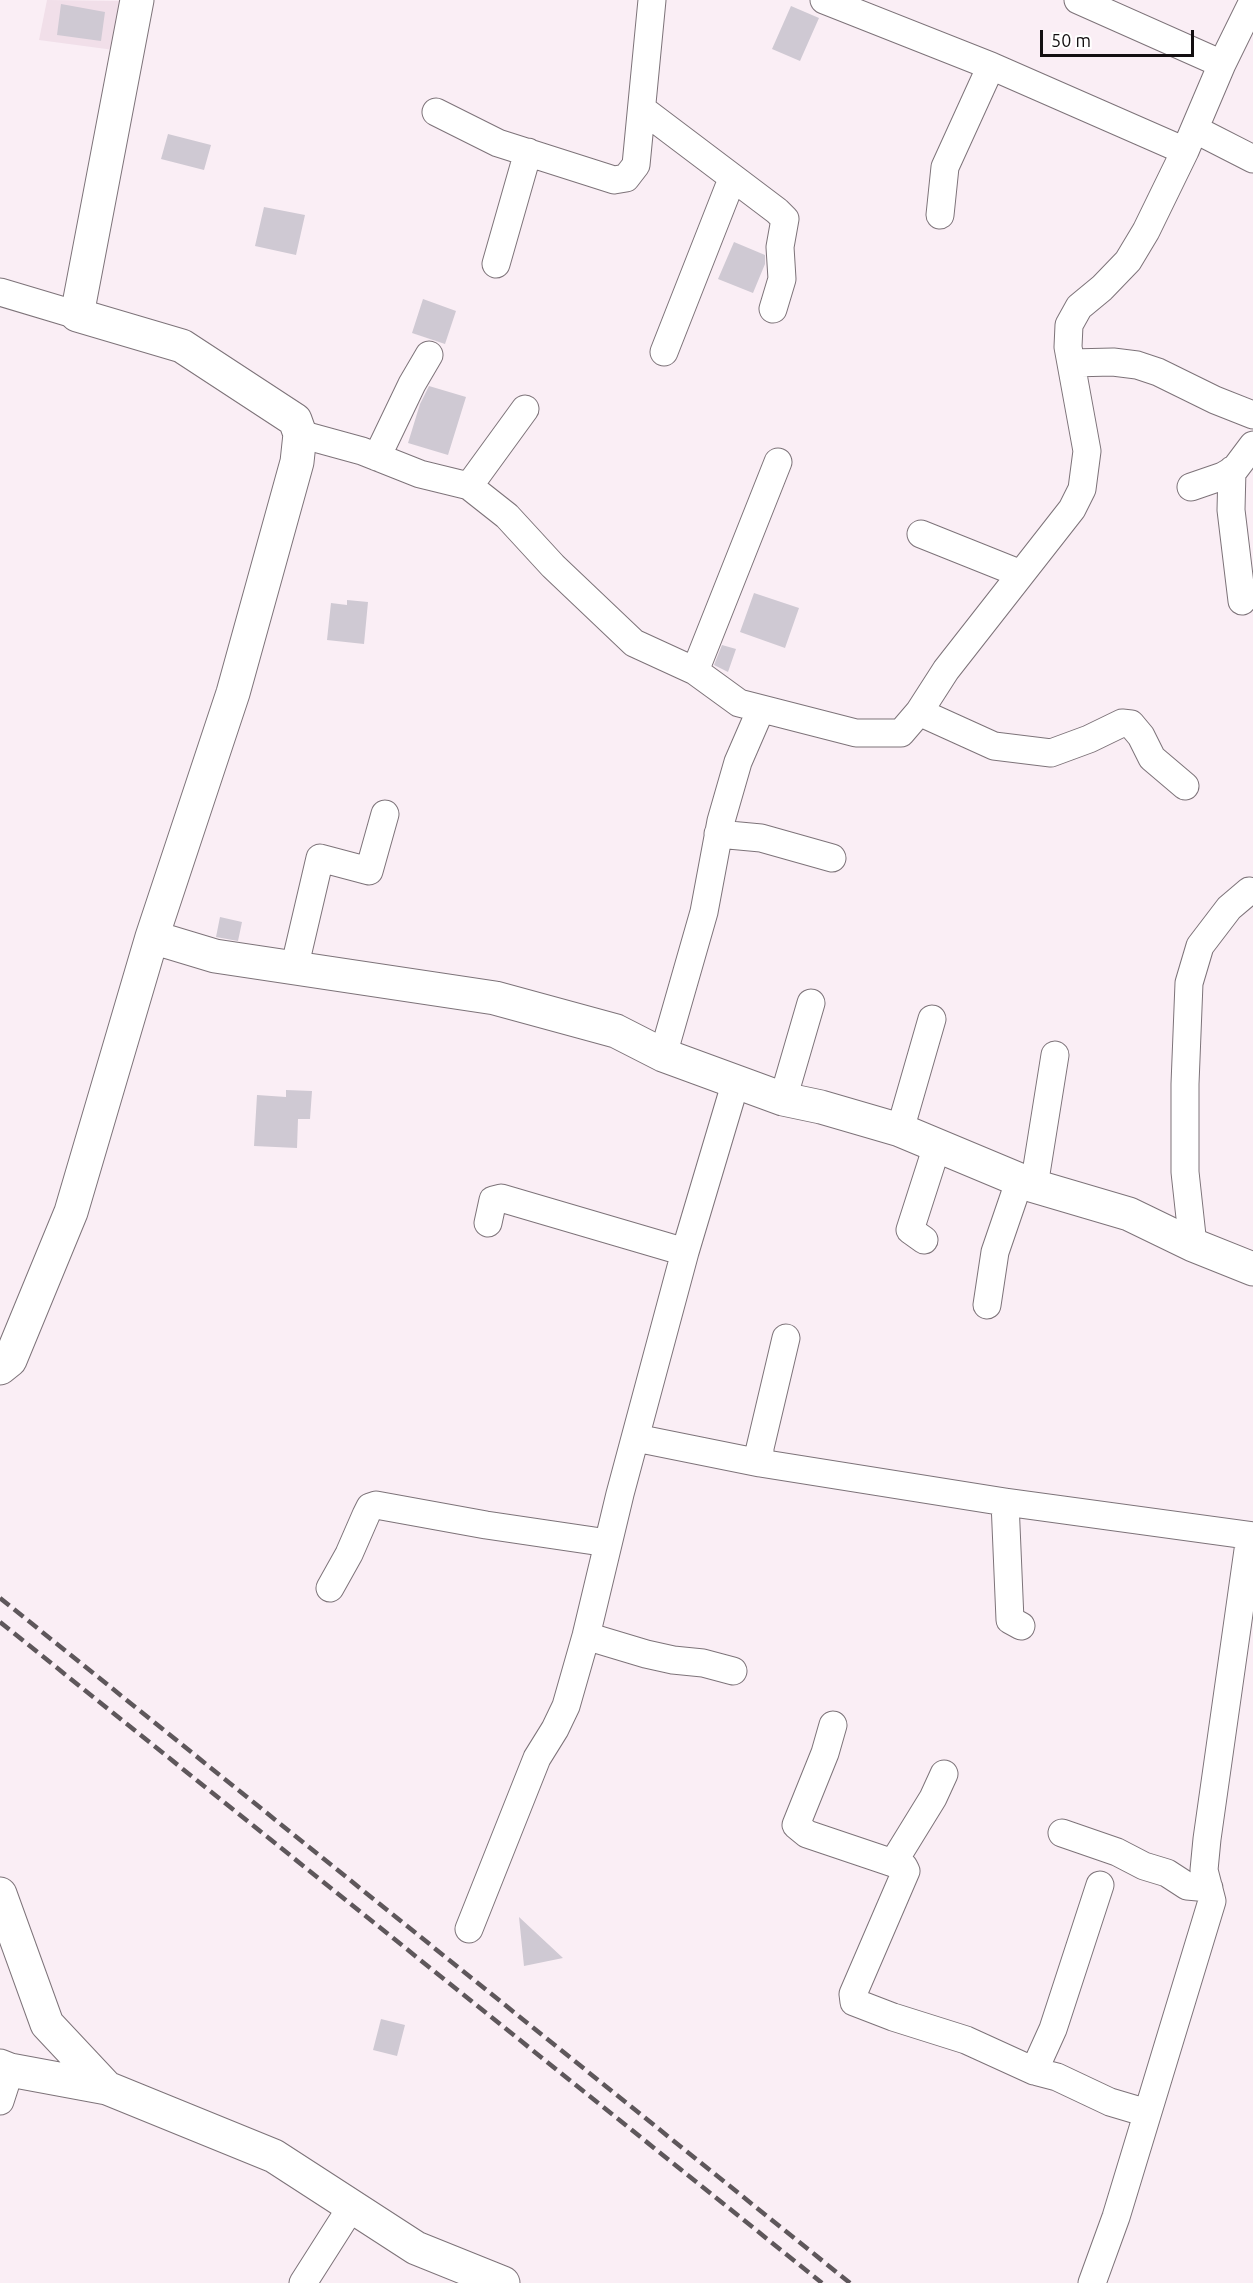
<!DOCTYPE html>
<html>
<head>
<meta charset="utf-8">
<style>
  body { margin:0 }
  #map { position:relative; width:1253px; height:2283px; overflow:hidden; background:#faeef5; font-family:Ubuntu,sans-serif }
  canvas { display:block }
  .scale { position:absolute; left:1040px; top:30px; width:154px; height:27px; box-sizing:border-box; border:3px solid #130f11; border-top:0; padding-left:8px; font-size:18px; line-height:21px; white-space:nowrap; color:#130f11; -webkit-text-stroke:4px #fff; paint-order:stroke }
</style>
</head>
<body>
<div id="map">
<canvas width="1253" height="2283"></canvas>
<div class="scale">50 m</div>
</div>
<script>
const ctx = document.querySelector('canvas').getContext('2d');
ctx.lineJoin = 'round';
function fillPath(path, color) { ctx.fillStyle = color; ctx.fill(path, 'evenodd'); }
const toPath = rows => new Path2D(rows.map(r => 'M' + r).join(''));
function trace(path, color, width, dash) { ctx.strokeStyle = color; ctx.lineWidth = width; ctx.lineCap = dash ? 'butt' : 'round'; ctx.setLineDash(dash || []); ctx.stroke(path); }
const built = toPath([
  [47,0,119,1,114,50,39,40]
]);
const building = toPath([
  [61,4,105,12,101,41,57,35],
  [791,6,819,18,800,61,772,49],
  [168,134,211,145,204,170,161,159],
  [264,207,305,215,296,255,255,246],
  [734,242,765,255,765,264,753,293,718,279],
  [423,299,456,311,445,344,412,333],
  [429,386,466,397,448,455,408,443,420,404],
  [754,593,799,608,785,648,740,632],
  [347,600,368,602,364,644,327,640,331,603,347,605],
  [722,645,736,649,728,672,714,665],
  [220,917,242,922,238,941,216,937],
  [286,1090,312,1091,310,1119,298,1119,297,1148,254,1146,257,1095,286,1097],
  [519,1917,563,1958,524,1966],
  [381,2019,405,2025,397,2056,373,2050]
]);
const minor = toPath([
  [824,0,991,66,1185,151],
  [1078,0,1222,64],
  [642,109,777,211,785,219,780,247,782,279,773,309],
  [436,112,498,143,614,180,626,178,636,165,652,0],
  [1194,132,1206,135,1253,159],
  [940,215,945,167,991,66],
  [496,264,528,152],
  [0,292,77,315],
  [664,352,732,179],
  [1071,363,1113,362,1137,365,1158,372,1215,400,1253,415],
  [300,434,362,451,420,474,469,486,507,516,553,566,634,643,695,671,739,703,856,733,901,733,919,712,994,746,1051,753,1089,739,1122,723,1131,724,1141,736,1152,758,1185,786],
  [377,457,412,384,429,355],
  [1232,470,1231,510,1242,601],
  [469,486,525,409],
  [1191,487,1223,476,1235,469,1253,445],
  [921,534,1021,574],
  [695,671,778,462],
  [919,712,946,670,1072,509,1082,489,1087,451,1068,347,1069,325,1079,307,1102,288,1128,261,1146,231,1185,151,1222,64,1253,1],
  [718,834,761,838,832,858],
  [294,969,320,858,369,871,385,814],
  [663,1055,704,912,721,821,738,762,761,709],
  [783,1099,811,1003],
  [900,1130,932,1019],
  [1034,1186,1055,1055],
  [488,1223,493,1200,501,1198,685,1252],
  [924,1240,910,1230,937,1146],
  [1193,1245,1185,1172,1185,1084,1189,983,1200,946,1229,908,1249,891],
  [987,1305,995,1252,1020,1179],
  [636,1438,760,1463,1005,1502,1253,1536],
  [760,1463,760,1448,786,1338],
  [1005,1502,1010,1620,1021,1626],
  [330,1588,349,1554,366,1515,370,1507,376,1505,486,1525,608,1543],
  [586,1636,646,1654,673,1660,703,1663,733,1671],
  [833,1725,825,1753,796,1825,807,1834,893,1863,904,1867,906,1871,853,1994,854,2002,893,2017,966,2040,1034,2071,1057,2077,1110,2102,1147,2113],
  [1062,1833,1117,1852,1144,1866,1167,1873,1187,1886,1209,1888],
  [893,1863,933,1798,944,1774],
  [469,1929,537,1758,555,1729,566,1706,586,1636,620,1494,685,1252,736,1081],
  [1034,2071,1053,2029,1100,1885],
  [0,2101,10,2070],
  [303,2283,352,2206],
  [1092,2283,1116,2217,1212,1901,1204,1870,1207,1839,1250,1536]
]);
const major = toPath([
  [152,937,215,956,495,998,616,1031,663,1055,783,1099,821,1107,900,1130,1034,1186,1129,1214,1193,1245,1253,1269],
  [0,1368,10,1360,71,1212,152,937,233,693,297,462,300,434,295,420,182,346,77,315,137,0],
  [0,1894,47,2024,107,2088,274,2156,416,2248,503,2283],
  [0,2066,10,2070,107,2088]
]);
const rail = toPath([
  [0,1598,850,2283],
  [0,1622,822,2283]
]);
fillPath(built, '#f1dfe9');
fillPath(building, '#cfc9d3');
trace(minor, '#7d7379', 29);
trace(major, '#7d7379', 35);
trace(minor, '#fff', 27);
trace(major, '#fff', 33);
trace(rail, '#5e575b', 4.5, [12, 6]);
</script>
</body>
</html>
